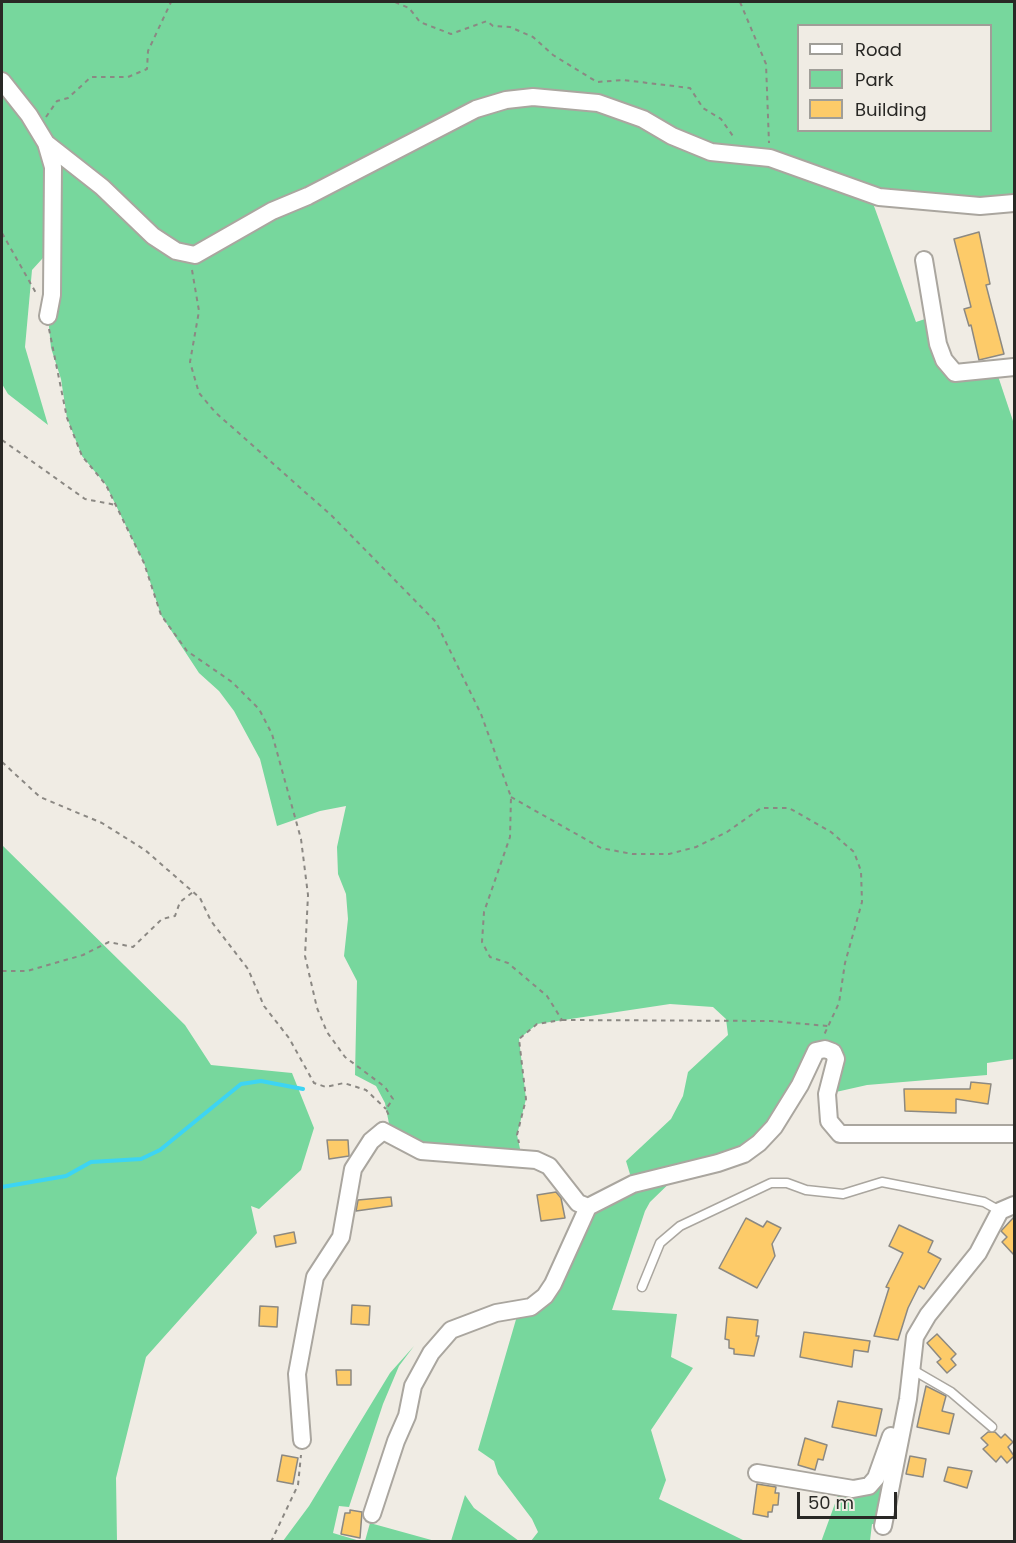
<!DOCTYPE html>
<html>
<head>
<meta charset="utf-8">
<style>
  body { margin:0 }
  #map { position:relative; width:1016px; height:1543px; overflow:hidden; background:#f0ece4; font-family:Poppins,sans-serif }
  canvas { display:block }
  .frame { position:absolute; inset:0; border:3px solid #292825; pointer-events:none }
  .legend { position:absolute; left:797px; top:24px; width:195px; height:108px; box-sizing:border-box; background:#f0ece4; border:2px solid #a09e98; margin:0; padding:8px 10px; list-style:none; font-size:18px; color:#292825 }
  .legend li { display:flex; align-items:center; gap:12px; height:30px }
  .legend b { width:30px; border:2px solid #a09e98 }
  .scale { position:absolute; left:797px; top:1492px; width:100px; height:27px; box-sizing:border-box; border:3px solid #292825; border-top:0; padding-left:8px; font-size:18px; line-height:21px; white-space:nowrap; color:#292825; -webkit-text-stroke:4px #f0ece4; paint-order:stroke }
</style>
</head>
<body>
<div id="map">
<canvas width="1016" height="1543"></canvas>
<div class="frame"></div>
<ul class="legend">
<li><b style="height:8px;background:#fff"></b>Road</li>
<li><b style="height:16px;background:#77d79d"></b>Park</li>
<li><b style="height:16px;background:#fdcb69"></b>Building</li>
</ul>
<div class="scale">50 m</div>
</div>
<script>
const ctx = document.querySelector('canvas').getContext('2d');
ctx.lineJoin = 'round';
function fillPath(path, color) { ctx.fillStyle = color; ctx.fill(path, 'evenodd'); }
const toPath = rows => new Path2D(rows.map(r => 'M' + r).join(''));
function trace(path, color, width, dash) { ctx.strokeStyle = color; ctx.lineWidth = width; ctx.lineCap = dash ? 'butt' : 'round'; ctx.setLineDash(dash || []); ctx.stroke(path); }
const green = toPath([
  [2,2,1014,2,1014,203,870,195,916,322,934,316,955,373,996,370,1014,424,1014,1059,987,1063,987,1075,867,1085,827,1094,832,1067,825,1049,759,1143,680,1173,650,1202,645,1211,612,1310,677,1314,671,1357,693,1368,651,1430,666,1480,659,1499,745,1541,531,1541,538,1532,532,1519,498,1474,494,1461,478,1450,517,1316,531,1307,579,1223,633,1184,626,1161,671,1119,683,1096,688,1072,728,1035,726,1019,713,1007,670,1004,537,1024,519,1039,526,1099,517,1135,522,1158,467,1156,391,1134,385,1103,376,1086,355,1075,357,981,344,956,348,919,346,894,338,874,337,847,346,806,320,811,277,826,260,759,234,711,219,691,199,673,161,615,144,563,106,485,82,456,67,418,61,379,51,348,48,316,52,248,32,270,25,347,48,425,8,394,2,384],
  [798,26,990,26,990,130,798,130],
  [2,845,185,1025,211,1065,292,1073,314,1128,301,1170,259,1209,251,1206,257,1233,146,1357,116,1478,117,1541,2,1541],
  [414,1346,399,1366,383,1404,349,1507,339,1506,333,1533,360,1541,283,1541,309,1506,390,1373],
  [888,1448,883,1526,872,1524,870,1541,821,1542,841,1487,869,1486],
  [465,1495,474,1508,519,1541,451,1541],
  [370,1523,435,1541,365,1541]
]);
const stream = toPath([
  [2,1187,66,1176,91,1162,141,1159,160,1150,241,1084,261,1081,303,1089]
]);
const building = toPath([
  [979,232,990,284,986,285,1004,354,979,360,971,325,969,326,964,309,971,307,954,239,979,232],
  [971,1082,991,1084,988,1104,956,1099,956,1113,905,1111,904,1089,970,1089,971,1082],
  [327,1140,348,1140,349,1156,329,1159,327,1140],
  [556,1192,561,1198,565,1218,541,1221,537,1195,556,1192],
  [391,1197,392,1206,356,1211,358,1200,391,1197],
  [1014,1217,1014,1255,1002,1242,1007,1237,1001,1231,1014,1217],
  [746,1218,763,1227,767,1221,781,1228,772,1244,775,1256,757,1288,719,1268,746,1218],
  [899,1225,933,1241,928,1252,941,1259,924,1289,919,1286,908,1308,898,1340,874,1336,889,1288,886,1287,903,1253,889,1246,899,1225],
  [294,1232,296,1243,276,1247,274,1236,294,1232],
  [352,1305,370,1306,369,1325,351,1324,352,1305],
  [260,1306,278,1307,277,1327,259,1326,260,1306],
  [727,1317,758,1320,756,1336,759,1336,754,1356,734,1354,734,1349,729,1348,729,1340,725,1339,727,1317],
  [804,1332,870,1341,868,1352,854,1350,852,1367,800,1357,804,1332],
  [937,1334,956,1354,951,1359,956,1365,947,1373,937,1362,941,1359,927,1343,937,1334],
  [336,1370,351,1370,351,1385,337,1385,336,1370],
  [926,1386,946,1396,942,1411,954,1414,949,1434,917,1427,926,1386],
  [838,1401,882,1409,876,1436,832,1427,838,1401],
  [988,1432,995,1432,1001,1438,1005,1434,1013,1442,1008,1447,1014,1456,1007,1463,1001,1456,996,1462,983,1449,988,1445,981,1438,988,1432],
  [805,1438,827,1445,823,1460,818,1459,815,1470,798,1465,805,1438],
  [282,1455,298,1458,293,1484,277,1481,282,1455],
  [910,1456,926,1459,923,1477,906,1474,910,1456],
  [948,1467,972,1471,967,1488,944,1481,948,1467],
  [757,1484,776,1487,775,1493,779,1493,778,1505,773,1505,772,1512,768,1512,768,1517,753,1514,757,1484],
  [350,1510,362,1512,360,1538,341,1534,345,1513,350,1513,350,1510]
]);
const path = toPath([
  [395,2,409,8,420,22,451,34,487,21,493,26,510,27,533,37,553,55,597,82,623,80,690,88,703,108,721,119,735,139],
  [740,2,766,64,769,143],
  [46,117,57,101,68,98,91,77,128,77,147,69,148,51,171,2],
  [2,233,36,293],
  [192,270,199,311,190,362,199,393,215,412,332,516,436,622,481,714,511,797,510,837,484,912,482,942,490,957,508,963,547,996,562,1020,537,1024,519,1039,526,1099,517,1135,519,1143],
  [49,329,67,418,82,456,106,485,144,563,161,615,187,651,232,682,259,709,272,734,301,839,308,895,305,956,317,1008,327,1032,345,1057,385,1087,393,1099,386,1109,390,1118],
  [2,440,85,499,116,505],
  [2,762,40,797,102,823,145,850,200,898,211,921,248,969,264,1006,289,1038,314,1083,326,1087,344,1083,366,1090,386,1109],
  [511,797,601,848,632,854,669,854,696,847,727,832,761,808,789,808,831,832,854,852,861,871,862,902,845,963,839,1003,824,1035],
  [2,971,27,971,83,955,109,942,133,947,162,919,175,916,180,902,193,892],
  [562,1020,771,1021,828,1026],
  [271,1542,298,1485,301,1455]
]);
const lane = toPath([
  [642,1287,660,1243,680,1226,771,1183,787,1183,806,1190,843,1194,882,1182,984,1202,1000,1211],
  [913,1370,951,1392,992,1427]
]);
const street = toPath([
  [2,81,29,115,46,143,53,167,52,295,48,316],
  [46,143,102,187,153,236,176,251,195,255,272,211,308,196,476,109,506,100,533,97,598,103,643,119,672,136,711,152,770,158,879,197,980,206,1014,203],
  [924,260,938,344,944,360,955,373,1014,367],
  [302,1440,297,1374,315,1277,341,1237,353,1169,371,1141,383,1131,421,1151,536,1160,549,1166,578,1203,588,1207],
  [757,1473,853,1489,869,1486,876,1478,891,1436],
  [372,1514,396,1441,407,1416,413,1386,431,1353,451,1330,496,1313,531,1307,545,1296,553,1284,588,1207,633,1184,718,1163,744,1154,759,1143,774,1127,800,1085,816,1051,825,1049,833,1052,836,1059,827,1094,829,1121,840,1134,1014,1134],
  [883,1526,908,1399,915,1337,928,1315,978,1253,1000,1211,1014,1205]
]);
fillPath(green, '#77d79d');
trace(stream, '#3dd4f3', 4);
fillPath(building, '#fdcb69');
trace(building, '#8c8982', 1.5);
trace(lane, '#aaa69f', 11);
trace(street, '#aaa69f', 20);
trace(path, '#8b8883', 2, [4.5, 4.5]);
trace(lane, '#fff', 8);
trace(street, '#fff', 16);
</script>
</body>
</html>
